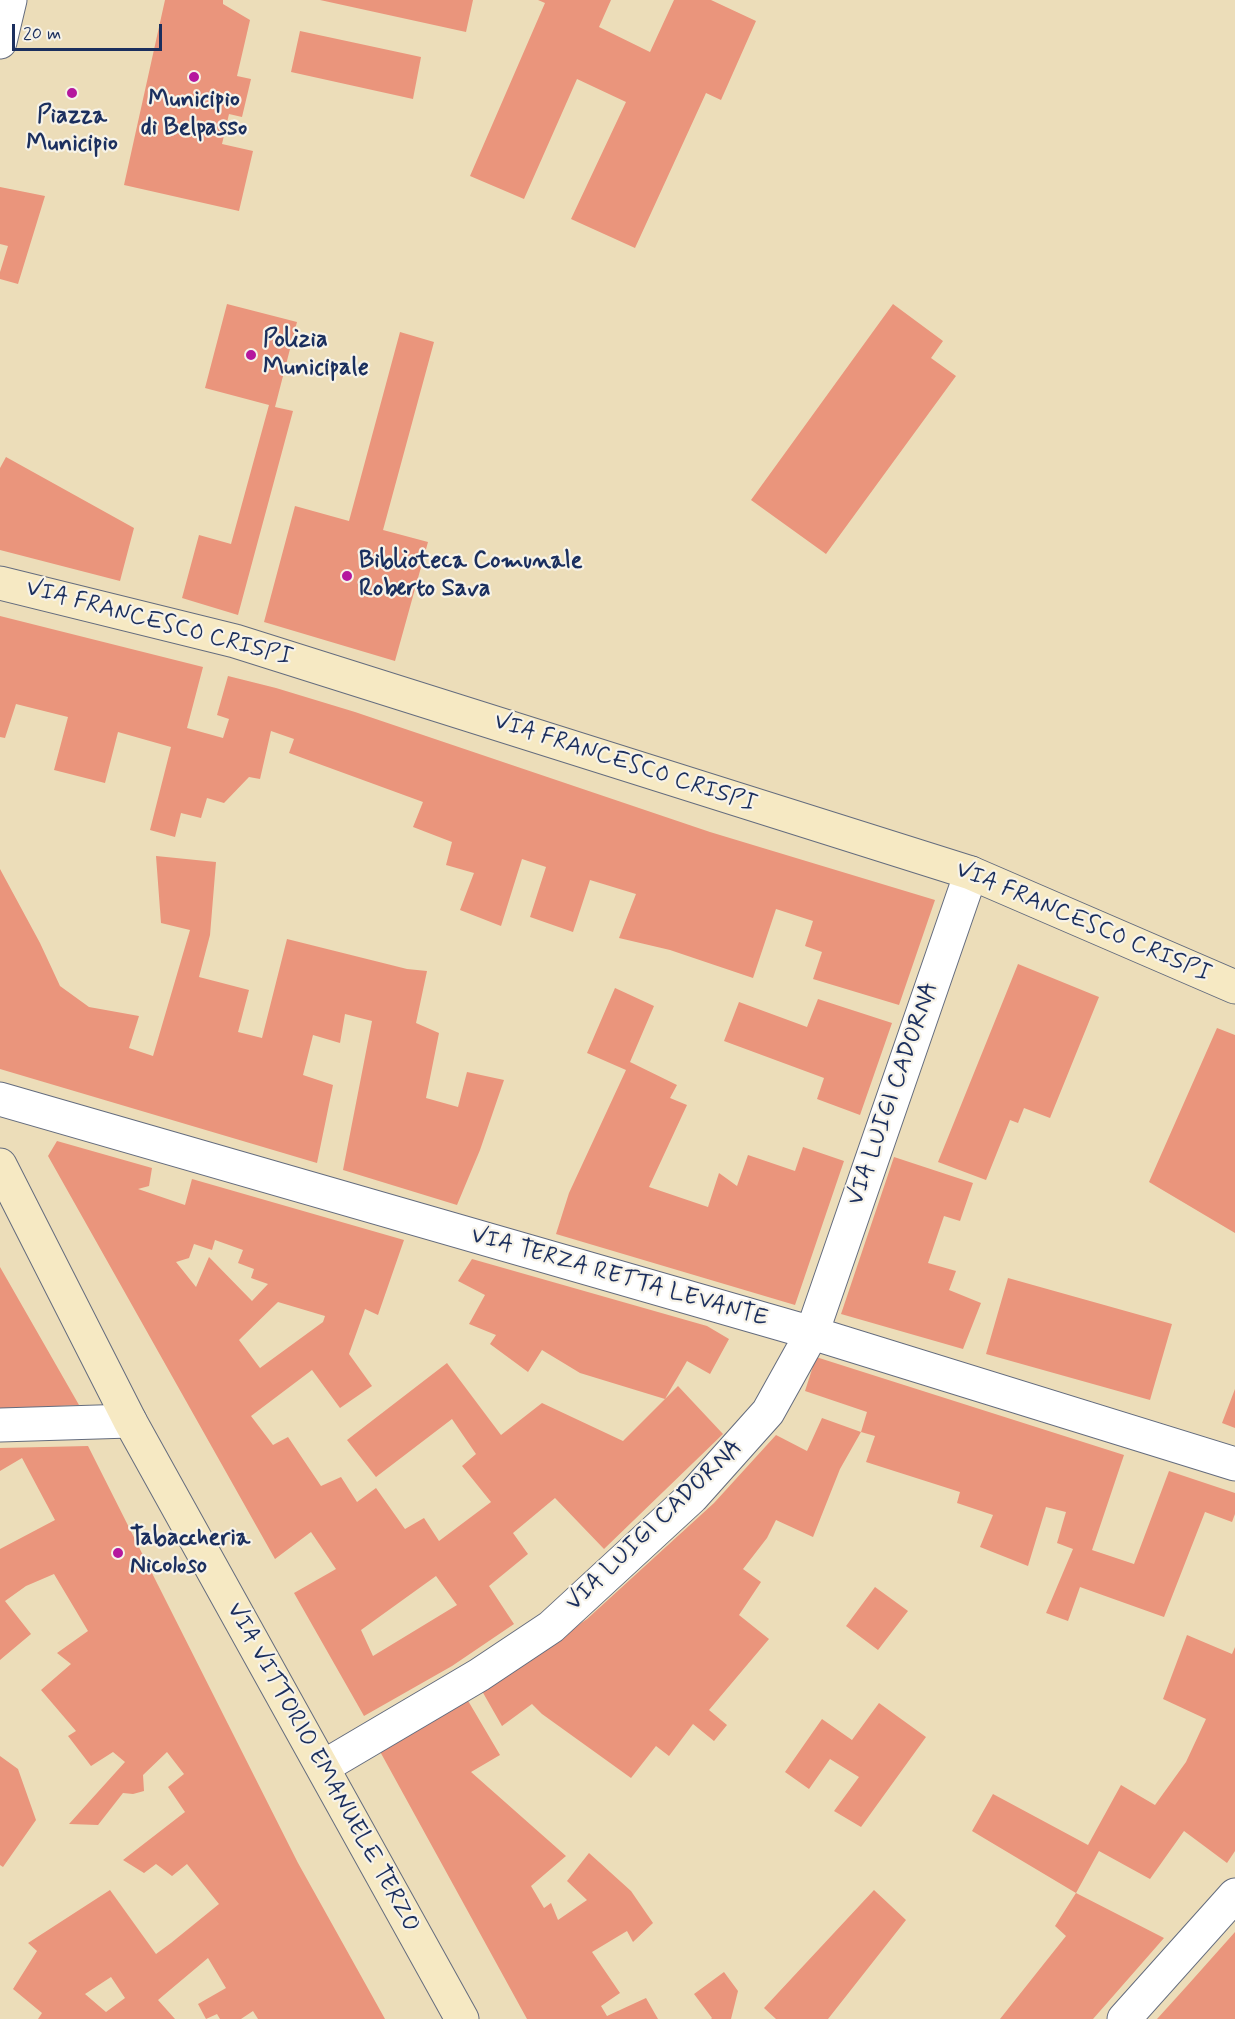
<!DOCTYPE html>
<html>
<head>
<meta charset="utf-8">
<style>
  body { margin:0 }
  #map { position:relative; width:1235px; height:2019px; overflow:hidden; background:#ecddb9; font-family:Mynerve,sans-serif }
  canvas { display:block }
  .scale { position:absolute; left:12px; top:24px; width:150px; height:27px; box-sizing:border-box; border:3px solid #1b2f5e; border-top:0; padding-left:8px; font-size:18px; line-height:21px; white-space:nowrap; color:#1b2f5e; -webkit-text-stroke:4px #f7f3e8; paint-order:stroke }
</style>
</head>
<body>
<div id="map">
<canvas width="1235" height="2019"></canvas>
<div class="scale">20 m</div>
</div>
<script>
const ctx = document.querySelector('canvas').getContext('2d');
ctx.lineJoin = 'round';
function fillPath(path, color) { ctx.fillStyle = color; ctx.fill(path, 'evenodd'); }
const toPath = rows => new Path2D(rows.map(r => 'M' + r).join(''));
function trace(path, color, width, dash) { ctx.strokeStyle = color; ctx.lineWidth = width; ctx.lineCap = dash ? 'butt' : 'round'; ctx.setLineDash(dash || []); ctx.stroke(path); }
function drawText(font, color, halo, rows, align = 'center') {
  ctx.font = font + ' Mynerve,sans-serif'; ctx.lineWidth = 4.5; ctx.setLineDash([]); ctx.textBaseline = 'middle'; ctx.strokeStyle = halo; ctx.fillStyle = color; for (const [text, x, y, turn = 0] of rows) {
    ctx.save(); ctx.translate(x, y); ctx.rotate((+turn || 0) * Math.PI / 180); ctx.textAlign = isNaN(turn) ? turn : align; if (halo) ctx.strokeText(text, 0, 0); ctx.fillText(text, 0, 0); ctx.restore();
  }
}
const building = toPath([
  [165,0,223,0,223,4,250,20,237,76,251,79,242,117,229,114,222,144,253,151,239,211,124,185],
  [320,0,473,0,466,32],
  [538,0,611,0,599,27,650,52,674,0,711,0,756,21,721,100,706,93,635,248,571,219,626,102,577,79,524,199,470,176,545,3],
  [300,31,421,57,413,99,291,72],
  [0,187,45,196,18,284,0,279,0,272,8,246,0,244],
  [227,304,297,322,275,407,293,411,238,615,182,598,199,535,231,544,269,405,205,388],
  [893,304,943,341,931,358,956,376,826,554,751,500],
  [400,332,434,342,383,530,428,542,395,661,264,622,295,506,349,521],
  [6,457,134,528,120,581,0,550,0,468],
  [0,616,203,667,187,728,223,738,229,719,217,715,228,676,276,688,355,712,710,832,935,900,899,1005,813,979,822,952,805,946,813,921,776,909,753,978,670,950,619,938,636,894,590,880,573,932,530,917,546,867,522,859,501,926,460,910,474,873,446,865,452,842,413,827,423,802,289,753,294,739,271,731,260,779,249,777,224,803,207,798,201,818,181,813,175,837,150,830,171,747,118,732,105,783,54,770,68,717,16,704,5,738,0,737],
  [156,856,216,862,210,935,199,977,249,990,238,1032,262,1038,287,939,407,969,427,971,416,1023,439,1033,426,1098,458,1107,467,1072,504,1080,480,1150,457,1205,343,1170,372,1021,345,1014,340,1043,313,1035,303,1075,333,1085,317,1163,0,1069,0,869,40,943,60,986,89,1007,139,1016,129,1048,153,1056,190,930,161,923],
  [1018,964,1099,997,1050,1118,1024,1108,1018,1123,1010,1120,986,1180,938,1162],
  [615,988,654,1006,630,1062,677,1085,670,1098,687,1105,649,1187,708,1207,719,1173,737,1186,748,1155,795,1171,803,1147,844,1161,795,1305,556,1234,569,1193,626,1070,587,1053],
  [818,999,892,1023,860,1115,817,1099,824,1078,724,1041,739,1002,807,1027],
  [1217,1028,1235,1035,1235,1233,1149,1182],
  [57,1141,152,1168,149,1186,138,1189,185,1205,192,1179,404,1240,378,1315,365,1309,349,1354,372,1386,340,1408,312,1370,251,1416,273,1445,288,1437,321,1486,341,1477,357,1502,376,1488,405,1529,424,1518,439,1541,491,1502,462,1466,476,1454,452,1419,376,1477,347,1440,447,1363,501,1435,542,1403,623,1441,678,1386,723,1434,604,1549,555,1498,513,1533,528,1554,489,1586,514,1624,452,1666,364,1716,294,1593,336,1569,311,1532,275,1559,48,1156],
  [215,1240,243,1250,238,1263,254,1269,251,1278,268,1284,252,1301,209,1257,196,1287,176,1262,189,1258,194,1244,212,1250],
  [278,1302,325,1316,323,1322,260,1368,239,1340],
  [436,1576,457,1605,373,1656,361,1630],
  [894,1157,973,1183,960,1221,944,1216,928,1263,956,1271,949,1290,981,1303,963,1349,841,1314],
  [472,1259,707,1326,729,1339,710,1374,687,1361,665,1399,580,1373,542,1350,528,1372,490,1344,496,1335,469,1324,485,1295,458,1281],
  [0,1267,79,1405,0,1409],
  [1008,1278,1172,1324,1150,1400,986,1354],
  [816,1357,1124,1455,1092,1550,1134,1564,1169,1471,1235,1493,1235,1514,1232,1522,1205,1512,1164,1617,1080,1587,1068,1621,1046,1613,1073,1549,1057,1543,1066,1512,1046,1507,1028,1566,980,1547,993,1515,957,1503,960,1492,866,1462,875,1436,861,1432,867,1412,805,1391],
  [1235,1389,1235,1428,1222,1423],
  [822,1418,861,1432,840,1469,813,1537,776,1520,767,1538,743,1569,761,1582,739,1615,769,1639,709,1710,727,1725,714,1741,693,1724,669,1756,656,1746,631,1778,542,1714,532,1704,502,1726,482,1691,587,1619,714,1503,776,1435,807,1451],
  [88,1446,298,1863,385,2019,258,2019,253,2011,241,2019,220,2019,217,2014,206,2019,198,2004,226,1988,208,1958,158,2000,175,2019,38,2019,42,2013,13,1989,37,1951,28,1943,110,1890,156,1954,171,1943,219,1904,187,1864,172,1876,156,1864,144,1873,123,1860,185,1812,168,1787,184,1774,167,1752,143,1775,144,1791,133,1794,123,1793,98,1825,69,1824,125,1762,113,1752,91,1766,68,1736,76,1731,41,1690,71,1664,57,1653,88,1631,54,1574,26,1586,5,1601,31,1634,0,1660,0,1549,55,1520,22,1458,0,1471,0,1448],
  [111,1977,125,1998,106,2012,85,1994],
  [875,1587,908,1611,878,1650,846,1626],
  [1187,1635,1232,1654,1235,1647,1235,1851,1227,1863,1184,1831,1150,1879,1099,1851,1076,1893,1164,1938,1093,2019,1000,2019,1066,1936,1055,1926,1076,1893,972,1831,993,1794,1088,1845,1121,1785,1155,1805,1186,1762,1206,1719,1163,1699],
  [467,1699,500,1755,471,1772,566,1856,531,1886,544,1908,551,1903,558,1920,587,1900,567,1881,589,1853,631,1891,653,1923,633,1942,627,1931,592,1952,620,1993,601,2006,607,2016,646,1998,658,2019,527,2019,377,1746],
  [879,1703,926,1737,861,1827,834,1811,859,1777,830,1759,809,1789,785,1772,822,1719,852,1740],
  [0,1756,18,1769,36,1820,3,1867,0,1865],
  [874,1890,906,1920,828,2019,776,2019,764,2008],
  [1235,1932,1235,2019,1157,2019,1186,1987],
  [724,1972,738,1991,731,2019,711,2019,712,2018,694,1994]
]);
const street = toPath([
  [0,42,10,0],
  [0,1099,812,1333,1235,1464],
  [0,1425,130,1421],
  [323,1767,479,1675,551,1627,692,1497,768,1412,812,1333,971,873],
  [1124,2019,1235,1895]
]);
const secondary = toPath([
  [0,583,235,641,971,873,1235,987],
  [0,1165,130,1421,462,2019]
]);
const markers = [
  [194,77,6,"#b5179e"],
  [72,93,6,"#b5179e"],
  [251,355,6,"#b5179e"],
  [347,576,6,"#b5179e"],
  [118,1553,6,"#b5179e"]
];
const poiNames = [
  ["Municipio",194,101,"center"],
  ["di Belpasso",194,129,"center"],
  ["Piazza",72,117,"center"],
  ["Municipio",72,145,"center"],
  ["Polizia",263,341],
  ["Municipale",263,369],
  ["Biblioteca Comunale",359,562],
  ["Roberto Sava",359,590],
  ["Tabaccheria",130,1539],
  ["Nicoloso",130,1567]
];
const streetNames = [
  ["VIA FRANCESCO CRISPI",159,624,15],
  ["VIA FRANCESCO CRISPI",625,764,18],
  ["VIA FRANCESCO CRISPI",1083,923,23],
  ["VIA LUIGI CADORNA",894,1094,-71],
  ["VIA TERZA RETTA LEVANTE",619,1278,16],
  ["VIA LUIGI CADORNA",655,1526,-44],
  ["VIA VITTORIO EMANUELE TERZO",322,1768,61]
];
fillPath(building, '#ea957c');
trace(street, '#646c7e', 35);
trace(secondary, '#646c7e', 35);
trace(street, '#fff', 33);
trace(secondary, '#f6e9c3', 33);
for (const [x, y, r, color] of markers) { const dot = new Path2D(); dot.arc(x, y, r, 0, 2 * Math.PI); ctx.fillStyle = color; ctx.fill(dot); trace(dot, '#f7f3e8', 2); }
drawText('bold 24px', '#1b2f5e', '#f7f3e8', poiNames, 'left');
drawText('24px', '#1b2f5e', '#f7f3e8', streetNames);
</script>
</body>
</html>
